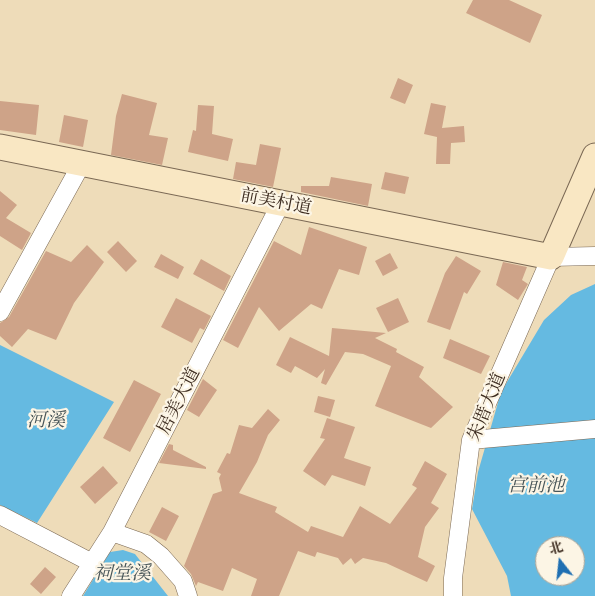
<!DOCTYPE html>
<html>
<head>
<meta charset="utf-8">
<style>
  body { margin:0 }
  #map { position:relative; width:595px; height:596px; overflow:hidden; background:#eedcb9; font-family:"EB Garamond","Noto Serif SC",serif }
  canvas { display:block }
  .north { position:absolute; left:535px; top:536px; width:50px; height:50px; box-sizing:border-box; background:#fcf5e5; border:1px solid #afa495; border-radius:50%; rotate:344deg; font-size:14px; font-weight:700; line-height:20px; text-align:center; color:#3b2a1e }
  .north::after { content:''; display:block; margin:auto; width:18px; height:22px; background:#1f6fb2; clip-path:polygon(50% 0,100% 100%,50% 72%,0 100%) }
</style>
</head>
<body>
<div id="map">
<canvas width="595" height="596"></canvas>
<div class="north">北</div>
</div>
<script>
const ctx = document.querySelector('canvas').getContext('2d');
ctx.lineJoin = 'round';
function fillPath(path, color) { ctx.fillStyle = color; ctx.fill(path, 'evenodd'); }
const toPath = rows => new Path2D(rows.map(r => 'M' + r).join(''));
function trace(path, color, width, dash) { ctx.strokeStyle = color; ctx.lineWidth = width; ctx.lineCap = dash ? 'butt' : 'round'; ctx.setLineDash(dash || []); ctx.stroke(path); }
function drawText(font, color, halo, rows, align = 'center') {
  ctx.font = font + ' "EB Garamond","Noto Serif SC",serif'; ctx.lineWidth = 4.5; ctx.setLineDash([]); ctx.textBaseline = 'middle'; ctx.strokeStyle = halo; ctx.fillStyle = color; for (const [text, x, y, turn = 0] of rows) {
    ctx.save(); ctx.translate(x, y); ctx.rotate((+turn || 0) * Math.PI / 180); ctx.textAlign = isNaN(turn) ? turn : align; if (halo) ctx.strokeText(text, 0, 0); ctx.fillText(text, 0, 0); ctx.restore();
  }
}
const water = toPath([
  [595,284,595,596,511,596,507,576,472,509,478,472,501,392,544,320,571,295],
  [545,546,575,546,575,576,545,576],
  [0,345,114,402,37,523,0,505],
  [123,550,135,554,168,596,83,596,110,552]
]);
const building = toPath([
  [473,0,509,0,542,15,530,43,466,13],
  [398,78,413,85,405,104,390,98],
  [122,94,157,103,149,135,168,138,162,165,111,155,116,116],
  [0,101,39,105,36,135,0,130],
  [431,103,446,106,442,128,464,126,465,142,451,143,450,164,436,164,437,137,424,134],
  [198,105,214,106,212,134,233,139,228,161,188,152,193,130,196,131],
  [64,115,88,120,83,147,59,142],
  [260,144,281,148,273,187,233,179,236,162,256,165],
  [385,172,409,177,405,194,381,189],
  [331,177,372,184,368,206,301,192,301,186,329,186],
  [0,191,17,205,6,218,31,233,22,250,0,236],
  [309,227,367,247,359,275,339,269,322,309,311,304,279,331,259,307,238,348,223,340,274,241,301,255],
  [118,241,137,261,126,272,107,252],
  [87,245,104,262,74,303,56,340,28,329,12,347,0,336,0,323,9,317,46,251,71,262],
  [390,253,398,268,383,276,375,261],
  [161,254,184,267,178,279,154,267],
  [456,256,481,271,467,294,464,292,450,330,427,322,445,273],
  [201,259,231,276,224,291,193,274],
  [503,262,527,267,522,280,528,284,518,300,496,285],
  [176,298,211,316,204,330,200,328,192,343,161,327],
  [398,298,409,322,388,332,376,308],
  [332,328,386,333,375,338,397,349,396,352,424,367,419,377,453,407,431,428,375,406,391,366,363,354,345,352,326,385,321,383,325,369,317,378,295,366,291,373,276,365,290,337,329,356],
  [450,339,490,356,481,374,443,358],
  [203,379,217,390,199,417,187,410],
  [134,380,161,394,130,452,103,438],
  [318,396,335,400,330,417,314,412],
  [268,409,280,420,268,435,257,462,239,493,277,507,275,512,308,532,311,526,343,537,360,506,390,524,417,488,412,485,425,461,447,474,431,503,439,508,425,527,418,557,435,566,427,582,386,563,363,558,355,564,351,558,343,565,338,558,317,552,315,557,298,551,279,596,251,596,257,579,232,568,223,591,198,582,196,586,191,574,184,566,213,494,222,491,219,478,221,474,217,472,227,453,230,454,239,425,252,428],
  [327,418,355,427,344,458,371,467,365,486,332,475,325,486,303,471,325,439,320,438],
  [169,444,173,445,173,450,206,467,206,469,159,463],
  [103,466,118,483,95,504,80,487],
  [162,507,179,516,166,541,149,532],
  [45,567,56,577,41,594,30,584]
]);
const street = toPath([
  [0,312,82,163],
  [471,440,595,429],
  [0,515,94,564],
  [112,532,146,544,161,556,183,581,188,596],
  [71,596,112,532,281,203],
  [453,596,453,578,471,440,551,257,595,256]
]);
const secondary = toPath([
  [0,147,551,257,595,156]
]);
const streetNames = [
  ["前美村道",276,202,11],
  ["居美大道",179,401,-63],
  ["朱厝大道",487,407,-68]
];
const waterNames = [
  ["河溪",46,421],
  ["宫前池",536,486],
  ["祠堂溪",122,574]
];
fillPath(water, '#65bae1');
fillPath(building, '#cea388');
trace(street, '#7a6854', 19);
trace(secondary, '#7a6854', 27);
trace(street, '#fff', 18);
trace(secondary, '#f9e7c3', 25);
drawText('18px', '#3b2a1e', '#fcf5e5', streetNames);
drawText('italic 19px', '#485558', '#fcf5e5', waterNames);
</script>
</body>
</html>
